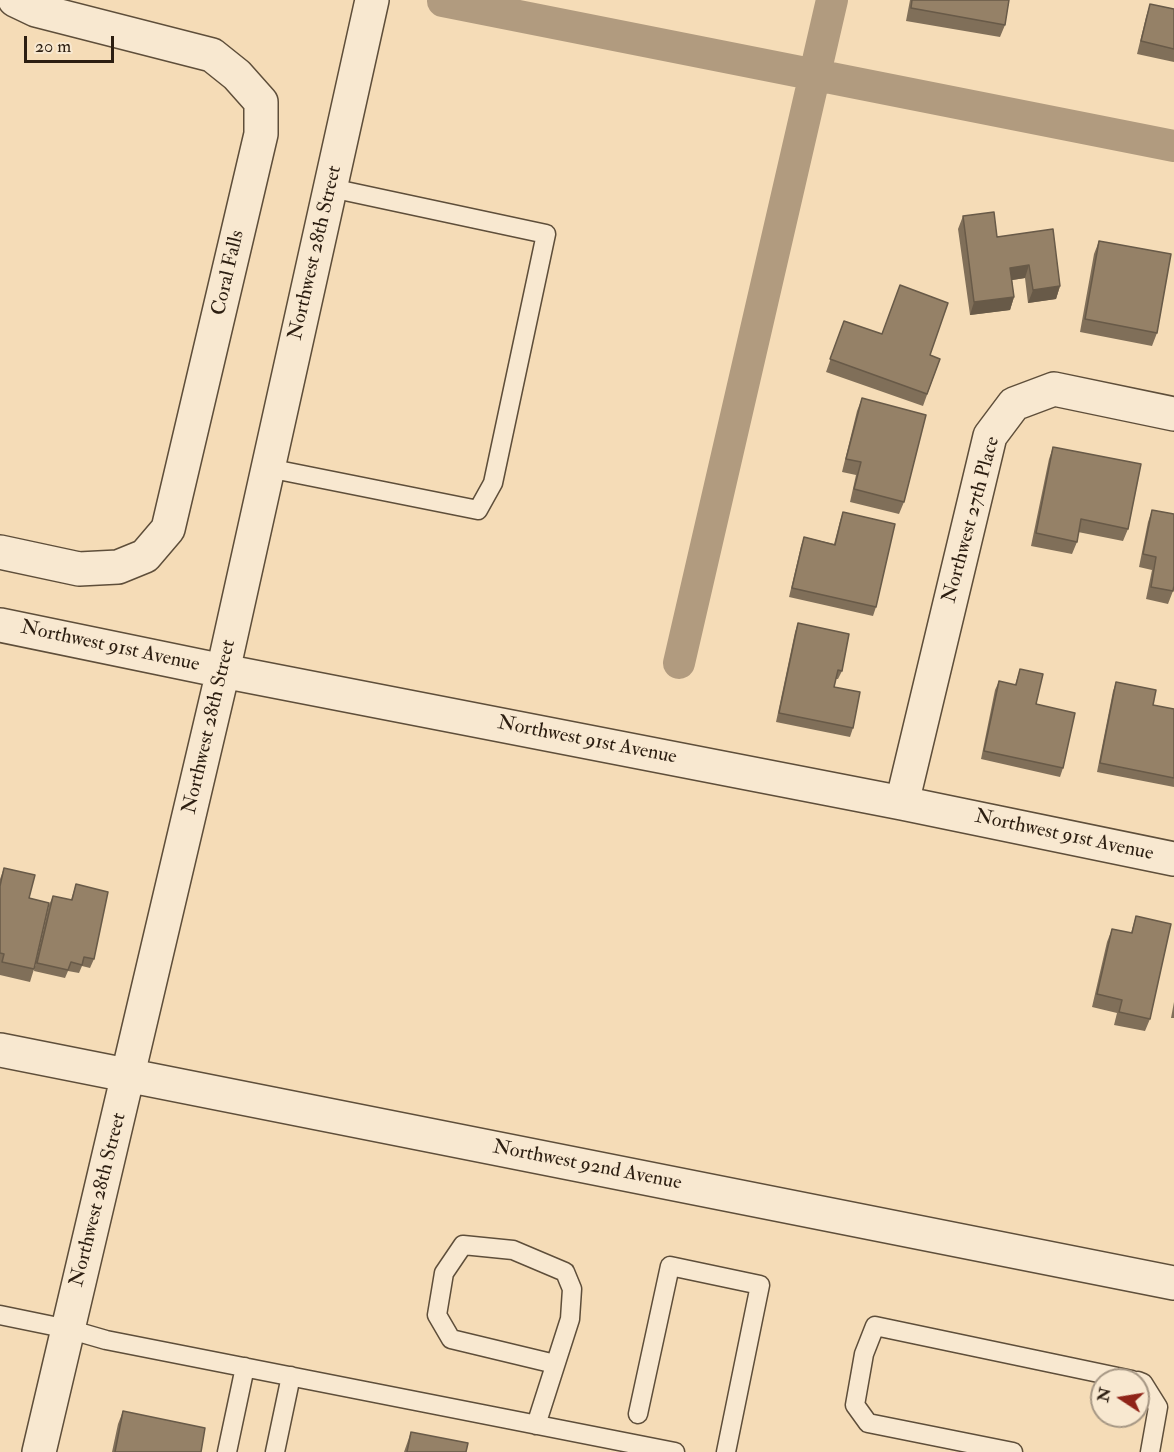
<!DOCTYPE html>
<html>
<head>
<meta charset="utf-8">
<style>
  body { margin:0 }
  #map { position:relative; width:1174px; height:1452px; overflow:hidden; background:#f5dcb7; font-family:"IM FELL Double Pica",serif }
  canvas { display:block }
  .north { position:absolute; left:1090px; top:1368px; width:60px; height:60px; box-sizing:border-box; background:#f8e8d0; border:2px solid #a69784; border-radius:50%; rotate:282deg; font-size:16px; font-weight:700; line-height:24px; text-align:center; color:#2c1e11 }
  .north::after { content:''; display:block; margin:auto; width:21px; height:27px; background:#8f2418; clip-path:polygon(50% 0,100% 100%,50% 72%,0 100%) }
  .scale { position:absolute; left:24px; top:36px; width:90px; height:27px; box-sizing:border-box; border:3px solid #2c1e11; border-top:0; padding-left:8px; font-size:18px; line-height:21px; white-space:nowrap; color:#2c1e11; -webkit-text-stroke:4px #f8e8d0; paint-order:stroke }
</style>
</head>
<body>
<div id="map">
<canvas width="1174" height="1452"></canvas>
<div class="north">N</div>
<div class="scale">20 m</div>
</div>
<script>
const ctx = document.querySelector('canvas').getContext('2d');
ctx.lineJoin = 'round';
const toPath = rows => new Path2D(rows.map(r => 'M' + r).join(''));
function trace(path, color, width, dash) { ctx.strokeStyle = color; ctx.lineWidth = width; ctx.lineCap = dash ? 'butt' : 'round'; ctx.setLineDash(dash || []); ctx.stroke(path); }
function fillPath(path, color) { ctx.fillStyle = color; ctx.fill(path, 'evenodd'); }
function drawText(font, color, halo, rows, align = 'center') {
  ctx.font = font + ' "IM FELL Double Pica",serif'; ctx.lineWidth = 6; ctx.setLineDash([]); ctx.textBaseline = 'middle'; ctx.strokeStyle = halo; ctx.fillStyle = color; for (const [text, x, y, turn = 0] of rows) {
    ctx.save(); ctx.translate(x, y); ctx.rotate((+turn || 0) * Math.PI / 180); ctx.textAlign = isNaN(turn) ? turn : align; if (halo) ctx.strokeText(text, 0, 0); ctx.fillText(text, 0, 0); ctx.restore();
  }
}
const canal = toPath([
  [443,1,1174,146],
  [679,663,832,0]
]);
const lane = toPath([
  [268,468,478,510,493,483,546,234,331,188],
  [0,1315,68,1329,106,1340,675,1452],
  [1138,1381,1143,1383,1158,1407,1150,1452],
  [638,1414,670,1266,760,1285,726,1452],
  [536,1425,570,1319,572,1289,565,1272,513,1250,463,1245,444,1273,437,1315,451,1339,555,1364],
  [227,1452,245,1367],
  [275,1452,291,1376],
  [1013,1452,868,1423,855,1405,864,1354,875,1326,1132,1380]
]);
const street = toPath([
  [0,552,79,569,118,567,145,556,168,529,261,134,261,102,237,75,212,55,36,10,15,0],
  [0,625,223,671,902,803,1174,859],
  [902,803,990,436,1014,404,1054,389,1174,414],
  [0,1050,1174,1283],
  [39,1452,223,671,372,0]
]);
const wall = toPath([
  [910,0,1009,0,1005,25,1000,37,906,21],
  [1150,4,1174,9,1174,62,1137,54,1146,17],
  [963,216,997,237,1060,286,1056,299,1028,303,1025,278,1012,280,1014,297,1010,310,970,315,958,229],
  [1099,241,1157,333,1152,346,1080,332,1094,254],
  [844,321,940,359,923,406,826,372],
  [862,398,904,502,899,514,850,502,856,475,842,472,857,411],
  [1053,447,1128,529,1123,541,1078,532,1077,542,1072,554,1031,546,1049,459],
  [1152,510,1173,591,1168,604,1146,599,1152,570,1139,567,1148,522],
  [843,512,876,607,873,616,789,597,801,546,804,537,834,544,840,521],
  [798,623,842,671,838,679,836,679,834,687,853,728,850,737,776,722,795,632],
  [1020,669,1036,704,1063,768,1060,777,981,759,995,690,999,681,1015,685],
  [1116,682,1153,705,1174,709,1174,787,1097,772,1113,691],
  [4,868,29,898,34,969,30,982,0,975,0,879],
  [76,884,94,959,90,968,82,966,79,973,68,971,65,978,34,971,49,905,53,896,71,900],
  [1136,916,1150,1019,1145,1031,1114,1025,1117,1013,1092,1007,1107,942,1112,929,1131,933],
  [1174,1002,1174,1018,1171,1018],
  [123,1411,201,1452,112,1452,118,1424],
  [411,1432,466,1452,404,1452]
]);
const shadedWall = toPath([
  [1029,265,1025,278,1006,281,1010,268],
  [1060,286,1056,299,1028,303,1033,290],
  [1014,297,1010,310,970,315,974,302]
]);
const building = toPath([
  [912,0,1009,0,1005,25,911,8,912,0],
  [1150,4,1174,9,1174,49,1141,41,1150,4],
  [994,212,997,237,1053,229,1060,286,1033,290,1029,265,1010,268,1014,297,974,302,963,216,994,212],
  [1099,241,1171,254,1157,333,1085,319,1099,241],
  [900,285,948,303,930,355,940,359,927,394,830,359,844,321,882,334,900,285],
  [862,398,926,415,904,502,854,489,861,462,846,459,862,398],
  [1053,447,1141,464,1128,529,1081,519,1077,542,1036,533,1053,447],
  [1152,510,1174,514,1174,586,1173,591,1151,587,1156,557,1143,554,1152,510],
  [843,512,895,524,876,607,792,588,804,537,835,545,843,512],
  [798,623,849,634,842,671,838,670,834,687,860,692,853,728,779,713,798,623],
  [1020,669,1043,674,1036,704,1075,713,1063,768,984,751,999,681,1016,685,1020,669],
  [1116,682,1156,690,1153,705,1174,709,1174,778,1100,763,1116,682],
  [4,868,35,875,29,898,49,903,34,969,2,962,4,954,0,953,0,886,4,868],
  [76,884,108,892,94,959,84,957,82,965,71,962,68,970,37,963,53,896,72,900,76,884],
  [1136,916,1171,924,1150,1019,1119,1012,1122,1000,1097,994,1112,929,1132,933,1136,916],
  [123,1411,205,1428,201,1452,115,1452,123,1411],
  [411,1432,468,1443,466,1452,407,1452,411,1432]
]);
const streetNames = [
  ["Northwest 28th Street",316,253,-77],
  ["Coral Falls",229,273,-77],
  ["Northwest 27th Place",972,520,-75],
  ["Northwest 91st Avenue",110,647,12],
  ["Northwest 28th Street",210,727,-77],
  ["Northwest 91st Avenue",587,741,11],
  ["Northwest 91st Avenue",1064,836,12],
  ["Northwest 92nd Avenue",587,1166,11],
  ["Northwest 28th Street",99,1200,-76]
];
trace(canal, '#b19b7f', 32);
trace(lane, '#5e4e3a', 21);
trace(street, '#5e4e3a', 36);
trace(lane, '#f8e8d0', 18);
trace(street, '#f8e8d0', 33);
fillPath(wall, '#806f59');
fillPath(shadedWall, '#685a48');
fillPath(building, '#958167');
trace(building, '#685a48', 1.5);
drawText('20px', '#2c1e11', '#f8e8d0', streetNames);
</script>
</body>
</html>
